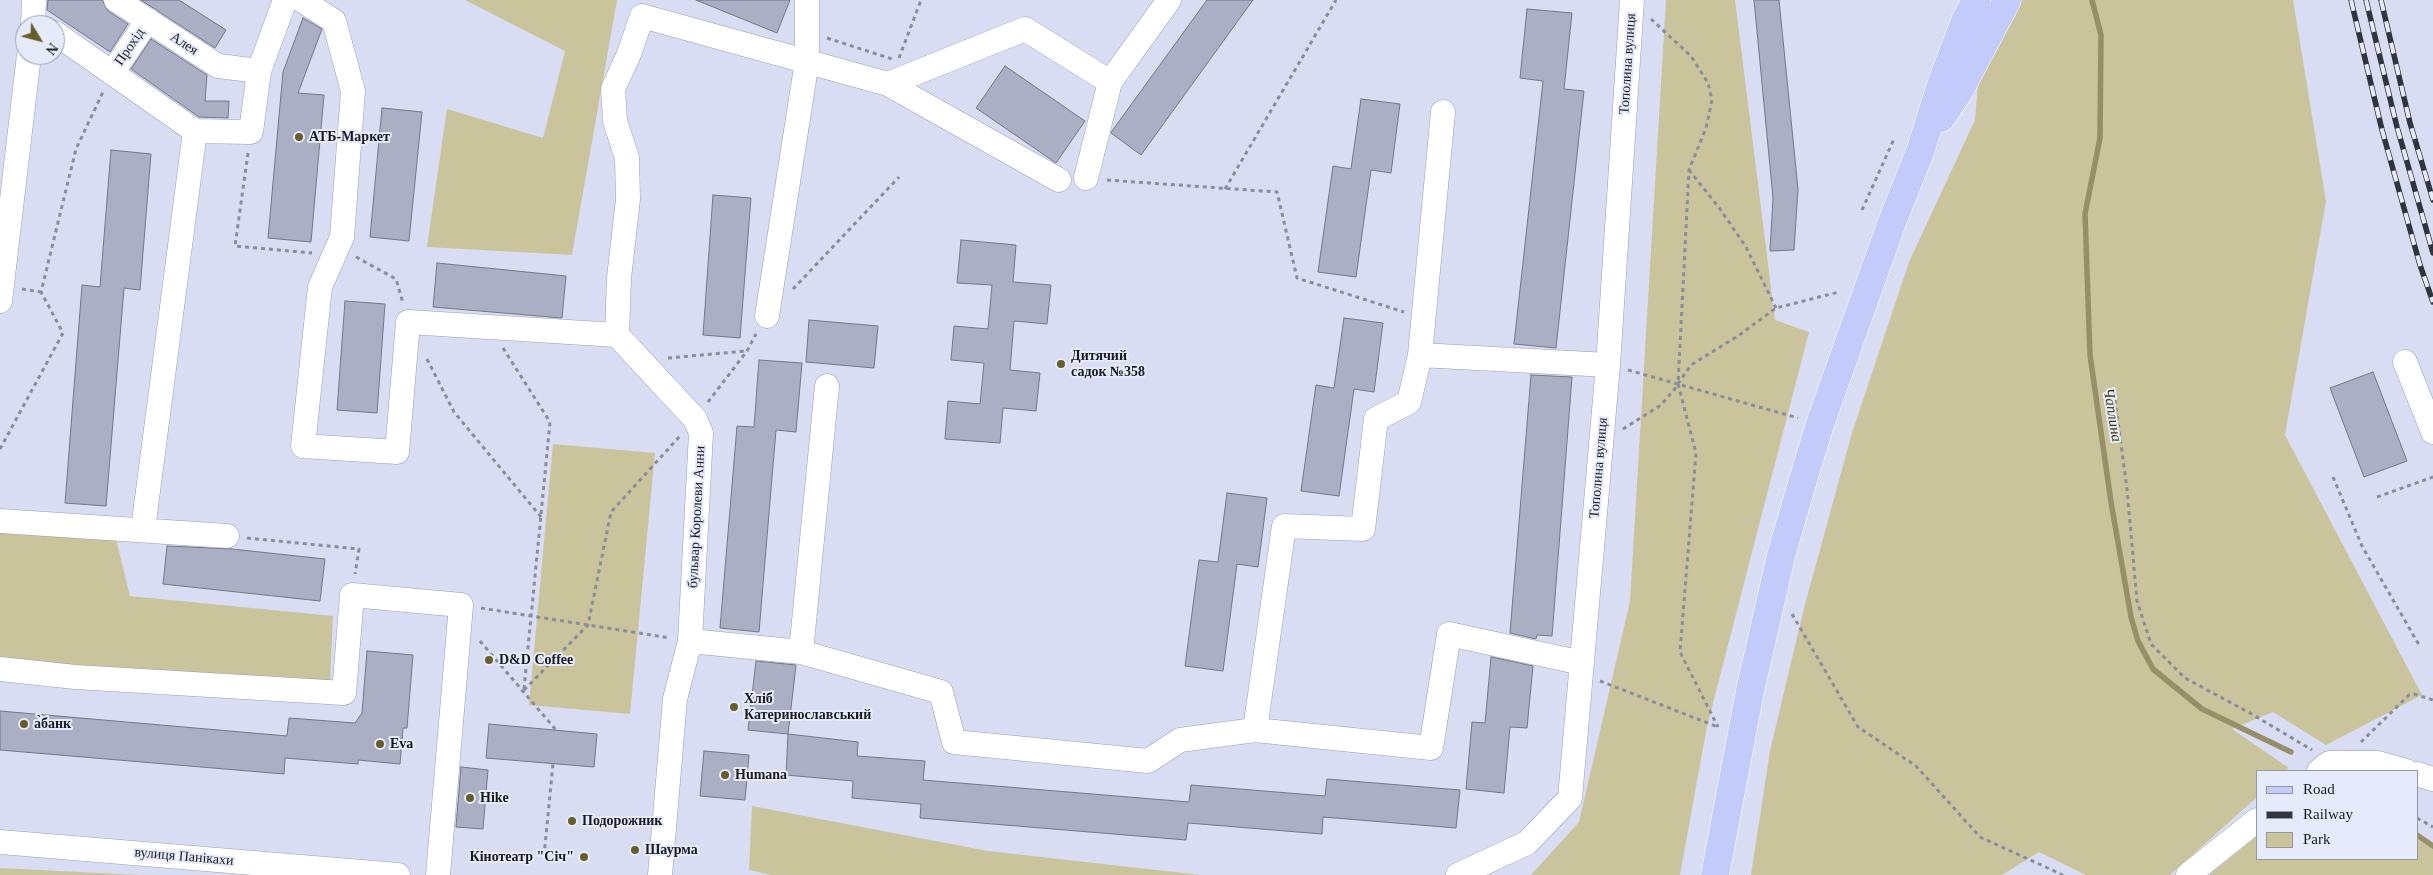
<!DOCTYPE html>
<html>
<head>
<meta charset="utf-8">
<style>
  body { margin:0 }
  #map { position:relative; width:2433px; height:875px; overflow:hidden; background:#d8ddf3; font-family:"Times New Roman",serif }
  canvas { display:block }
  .legend { position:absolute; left:2256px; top:770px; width:162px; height:90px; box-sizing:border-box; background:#e6ebfc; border:1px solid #9498a5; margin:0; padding:6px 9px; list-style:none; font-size:15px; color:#191b22 }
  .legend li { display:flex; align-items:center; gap:10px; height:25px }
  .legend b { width:25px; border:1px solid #9498a5 }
  .north { position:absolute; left:15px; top:15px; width:50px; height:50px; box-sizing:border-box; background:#e6ebfc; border:1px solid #9498a5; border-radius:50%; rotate:127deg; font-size:14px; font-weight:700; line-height:20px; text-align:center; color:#191b22 }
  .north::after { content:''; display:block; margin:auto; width:18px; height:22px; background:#675e2a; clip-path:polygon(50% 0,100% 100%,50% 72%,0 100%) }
</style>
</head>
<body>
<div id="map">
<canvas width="2433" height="875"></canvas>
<ul class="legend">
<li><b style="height:6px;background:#c2cbfa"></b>Road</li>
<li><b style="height:6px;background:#32343d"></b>Railway</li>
<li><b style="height:14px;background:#cac49c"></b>Park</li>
</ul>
<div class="north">N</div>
</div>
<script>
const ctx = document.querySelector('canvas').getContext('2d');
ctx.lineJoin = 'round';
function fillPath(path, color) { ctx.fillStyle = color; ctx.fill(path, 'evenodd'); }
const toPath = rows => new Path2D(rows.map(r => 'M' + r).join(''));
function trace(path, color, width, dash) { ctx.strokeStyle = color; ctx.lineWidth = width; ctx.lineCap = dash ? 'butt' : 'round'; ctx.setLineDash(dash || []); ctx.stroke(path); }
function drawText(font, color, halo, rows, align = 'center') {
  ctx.font = font + ' "Times New Roman",serif'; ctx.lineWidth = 4; ctx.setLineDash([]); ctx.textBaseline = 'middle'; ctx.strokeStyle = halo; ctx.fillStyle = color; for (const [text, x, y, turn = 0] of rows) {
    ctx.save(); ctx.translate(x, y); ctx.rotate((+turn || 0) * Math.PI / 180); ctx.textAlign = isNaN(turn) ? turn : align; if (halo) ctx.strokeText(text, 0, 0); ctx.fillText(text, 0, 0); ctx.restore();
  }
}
const green = toPath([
  [465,0,617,0,572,255,427,247,447,109,543,138,565,51],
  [1666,0,1735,0,1775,320,1809,332,1707,726,1680,875,1531,875,1579,822,1630,601],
  [1985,0,2293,0,2326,201,2285,435,2422,695,2326,745,2273,712,2232,729,2289,768,2285,771,2257,771,2257,797,2170,875,2086,875,2039,852,2002,875,1751,875,1770,751,1804,608,1852,433,1909,262,1975,120],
  [553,444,655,453,630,714,529,705],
  [0,531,116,539,130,596,333,616,330,681,73,667,0,659],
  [752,806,988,851,1201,875,771,875,749,870],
  [2257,836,2257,859,2417,859,2417,839,2433,849,2433,875,2209,875],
  [0,868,138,875,0,875]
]);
const stream = toPath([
  [2092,0,2101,35,2100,138,2085,214,2090,355,2111,502,2131,617,2138,641,2153,669,2202,709,2291,752],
  [2417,835,2433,846]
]);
const building = toPath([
  [48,0,102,0,108,11,128,24,110,52,47,10,48,0],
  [141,0,179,0,226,30,215,48,141,0],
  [696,0,790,0,777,33,696,0],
  [1207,0,1253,0,1141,155,1111,133,1112,131,1207,0],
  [1754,0,1779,0,1798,189,1794,250,1770,251,1773,198,1754,0],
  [1527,9,1572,13,1564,89,1584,91,1556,348,1514,344,1543,81,1520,78,1527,9],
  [303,18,322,29,298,93,324,95,311,242,268,238,283,72,303,18],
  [151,39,207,75,205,101,229,101,228,118,199,117,131,69,151,39],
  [1005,66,1085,121,1056,163,976,108,1005,66],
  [1361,99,1400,104,1391,173,1371,170,1356,277,1318,272,1333,166,1351,169,1361,99],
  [382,108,422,112,409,241,370,237,382,108],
  [111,150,151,154,140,290,124,288,106,506,65,503,82,285,100,287,111,150],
  [713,195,751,198,740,338,703,335,713,195],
  [961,240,1016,245,1013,282,1051,285,1047,324,1014,321,1010,370,1040,373,1036,411,1003,408,1000,443,945,439,948,401,980,404,984,363,951,360,954,326,988,329,992,285,957,283,961,240],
  [437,263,566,276,562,318,433,307,437,263],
  [345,301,385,304,377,413,337,410,345,301],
  [1344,318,1383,323,1374,392,1354,389,1339,496,1301,491,1316,385,1334,388,1344,318],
  [809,320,878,326,874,368,806,362,809,320],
  [759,360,802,363,796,432,776,430,759,632,720,628,737,426,754,427,759,360],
  [2373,372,2407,461,2364,477,2330,388,2373,372],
  [1531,375,1572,377,1552,636,1537,635,1536,639,1510,633,1531,375],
  [1227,493,1267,498,1258,567,1237,564,1223,671,1185,666,1199,560,1218,562,1227,493],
  [167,546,232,549,325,559,320,601,163,584,167,546],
  [367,651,413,655,407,728,403,728,400,764,358,760,358,764,285,758,284,774,0,750,0,711,287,736,289,718,355,723,362,713,367,651],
  [1491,657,1533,666,1527,728,1510,727,1504,793,1466,789,1472,722,1485,723,1491,657],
  [756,661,796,665,788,734,748,730,756,661],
  [489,724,597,734,594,767,486,758,489,724],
  [788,734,858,742,857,756,925,761,923,780,1189,802,1191,785,1325,796,1327,779,1460,790,1456,828,1323,817,1322,834,1188,823,1186,840,920,818,921,804,852,798,853,781,786,775,788,734],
  [704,751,749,755,745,800,700,796,704,751],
  [461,767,488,770,483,829,456,827,461,767]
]);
const path = toPath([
  [1651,19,1691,56,1708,83,1712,100,1706,128,1689,170,1678,384,1691,365,1738,336,1776,308,1839,292],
  [827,38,892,59],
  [899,58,921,0],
  [248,153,235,246,312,253],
  [1689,170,1720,209,1746,247,1776,308],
  [1107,180,1277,192,1297,278,1404,312],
  [1225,189,1336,0],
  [1862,210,1894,139],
  [356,257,396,279,403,303],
  [22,289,41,292],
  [793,289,899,177],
  [503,348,550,422,524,689],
  [668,358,746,351],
  [427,359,454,412,541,517],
  [1628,370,1798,418],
  [1678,384,1696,453,1680,652,1718,727],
  [2114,392,2127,489,2137,601,2151,644,2185,678,2250,713,2312,750],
  [708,402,747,351,756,334],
  [1623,429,1661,405,1678,385],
  [0,449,63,333,41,292,76,149,103,92],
  [2333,477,2362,546,2419,645],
  [2377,497,2433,477],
  [247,538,359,549,355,574],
  [481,608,670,638],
  [1792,614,1858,727,1916,766,1980,837,2063,875],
  [480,641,556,730],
  [1600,681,1718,727],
  [524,690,588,625,611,512,680,436],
  [2361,742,2409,695,2414,694,2433,700],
  [2417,818,2433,827],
  [544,856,553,764]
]);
const minor = toPath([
  [116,0,218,66,259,71],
  [301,0,334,21,353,91,342,237,320,287,303,446,397,452,408,322,617,335],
  [642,16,629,54,613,89,615,121,627,158,628,199,619,278,617,335,695,419,701,433,690,641,675,699,660,875],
  [642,16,888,84,1025,29,1110,82,1169,0],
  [33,25,34,0],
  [55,33,195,131,143,529],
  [112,73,148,20],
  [888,84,1059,180],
  [1443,112,1420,355,1608,365],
  [195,131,251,132,259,71,285,0],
  [1086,178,1110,82],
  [0,301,29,55],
  [767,316,807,61,807,0],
  [1420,355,1409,402,1376,419,1363,529,1284,526,1255,730,1431,748,1449,634,1582,663],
  [2405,362,2433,432],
  [0,521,227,536],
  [690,641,801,652,941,692,954,742,1148,761,1180,740,1255,730],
  [801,652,827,386],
  [0,669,75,677,344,693,352,595,461,605,438,875],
  [2319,771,2329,763,2378,763,2406,771],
  [2417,774,2433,779],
  [0,842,398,875],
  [1458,875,1527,843,1570,798,1608,365,1632,0],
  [2188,875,2257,820]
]);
const major = toPath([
  [1941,118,1958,93,2007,0],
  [1715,875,1750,691,1781,556,1800,490,1820,424,1892,222,1921,149,1941,85,1965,21,1976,0]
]);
const rail = toPath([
  [2351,0,2382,130,2420,265,2433,302],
  [2366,0,2397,127,2433,253],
  [2381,0,2410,123,2433,200]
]);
const markers = [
  [299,137,5,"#675e2a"],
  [1061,364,5,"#675e2a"],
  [489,660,5,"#675e2a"],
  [734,707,5,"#675e2a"],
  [24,724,5,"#675e2a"],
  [380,744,5,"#675e2a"],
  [725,775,5,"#675e2a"],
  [470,798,5,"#675e2a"],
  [572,821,5,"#675e2a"],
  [635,850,5,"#675e2a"],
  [584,857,5,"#675e2a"]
];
const streetNames = [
  ["Алея",184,44,33],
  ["Прохід",130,47,-56],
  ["Тополина вулиця",1628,64,-86],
  ["Тополина вулиця",1599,468,-85],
  ["бульвар Королеви Анни",697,517,-87],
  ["вулиця Панікахи",184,857,5]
];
const poiNames = [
  ["АТБ-Маркет",309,137],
  ["Дитячий",1071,356],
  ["садок №358",1071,372],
  ["D&D Coffee",499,660],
  ["Хліб",744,699],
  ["Катеринославський",744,715],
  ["а̀банк",34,724],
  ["Eva",390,744],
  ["Humana",735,775],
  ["Hike",480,798],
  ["Подорожник",582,821],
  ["Шаурма",645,850],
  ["Кінотеатр \"Січ\"",574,857,"right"]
];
const waterNames = [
  ["Чаплина",2112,415,81]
];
fillPath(green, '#cac49c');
trace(stream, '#969069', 5.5);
fillPath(building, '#aaafc4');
trace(building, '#72778a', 1);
trace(minor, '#9a9eb3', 25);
trace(major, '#fff', 29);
trace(path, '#898d9c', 3, [4, 4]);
trace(minor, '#fff', 24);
trace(major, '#c2cbfa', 28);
trace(rail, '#32343d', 5.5);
trace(rail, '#e6ebfc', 4, [11]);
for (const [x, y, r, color] of markers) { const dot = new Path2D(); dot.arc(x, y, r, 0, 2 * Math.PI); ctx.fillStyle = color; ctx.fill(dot); trace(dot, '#e6ebfc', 2); }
drawText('14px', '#191b22', '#e6ebfc', streetNames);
drawText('bold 14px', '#191b22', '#e6ebfc', poiNames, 'left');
drawText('italic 15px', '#3f3702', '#e6ebfc', waterNames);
</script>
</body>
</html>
